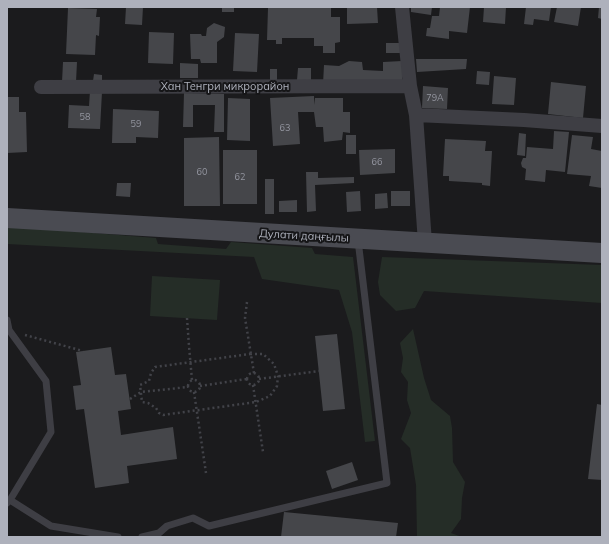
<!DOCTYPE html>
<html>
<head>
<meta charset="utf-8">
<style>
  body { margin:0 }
  #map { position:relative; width:609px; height:544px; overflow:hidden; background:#1b1b1d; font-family:Mulish,sans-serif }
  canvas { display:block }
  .frame { position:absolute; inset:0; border:8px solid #aeb1bc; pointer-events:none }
</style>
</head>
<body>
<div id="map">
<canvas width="609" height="544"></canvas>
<div class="frame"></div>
</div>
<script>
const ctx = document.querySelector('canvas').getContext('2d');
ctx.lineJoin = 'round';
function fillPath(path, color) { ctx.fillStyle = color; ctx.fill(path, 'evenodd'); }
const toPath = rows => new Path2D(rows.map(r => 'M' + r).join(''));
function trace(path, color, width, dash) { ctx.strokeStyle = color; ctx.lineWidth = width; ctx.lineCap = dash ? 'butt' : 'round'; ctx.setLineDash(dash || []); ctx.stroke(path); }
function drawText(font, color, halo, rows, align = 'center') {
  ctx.font = font + ' Mulish,sans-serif'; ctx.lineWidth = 4; ctx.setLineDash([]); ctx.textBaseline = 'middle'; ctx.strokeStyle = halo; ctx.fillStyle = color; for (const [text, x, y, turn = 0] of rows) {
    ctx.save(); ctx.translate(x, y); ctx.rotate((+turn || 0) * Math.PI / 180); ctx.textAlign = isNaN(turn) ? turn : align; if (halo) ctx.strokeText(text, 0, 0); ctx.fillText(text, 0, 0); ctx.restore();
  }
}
const green = toPath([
  [7,226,156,238,158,244,226,249,231,242,312,248,315,254,353,257,375,441,365,442,352,332,339,290,262,279,254,257,7,244],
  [382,257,602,265,602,303,424,291,415,308,396,311,380,295,378,282],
  [152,276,220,280,217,320,150,316],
  [413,329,424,378,431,400,450,416,452,428,453,462,465,482,462,498,461,519,451,533,462,537,417,537,416,485,410,448,401,439,411,413,407,400,408,382,401,372,403,358,400,343]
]);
const building = toPath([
  [126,7,143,7,142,25,125,24],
  [222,7,234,7,234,12,222,12],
  [278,7,331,7,331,17,340,17,340,42,335,43,335,53,323,53,323,46,314,46,314,38,282,38,282,44,276,44,276,40,267,40,268,8],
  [347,7,377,7,378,23,347,24],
  [411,7,432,7,431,15,411,12],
  [440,7,470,7,467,33,449,31,449,39,426,36,427,28,430,28,432,16,439,16],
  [484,7,506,7,505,24,483,22],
  [526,7,551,7,549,21,534,19,533,25,524,24],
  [557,7,581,7,578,26,554,22],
  [599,7,602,7,602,19,598,18],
  [68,8,97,9,96,17,100,17,99,36,96,35,95,55,66,54],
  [214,23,225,27,224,37,217,42,217,63,201,63,200,59,191,59,190,34,201,34,202,36,206,36,207,28],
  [149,32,174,33,173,64,148,63],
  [235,33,259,34,257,72,233,71],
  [386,43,400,43,400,53,386,53],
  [416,59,467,59,466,69,417,72],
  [349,61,362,62,363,70,383,71,383,62,402,61,402,83,323,84,324,65,339,66],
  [63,62,77,62,76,82,62,82],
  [180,63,198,64,198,78,180,78],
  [298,68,311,68,311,81,297,80],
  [270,69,277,69,277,82,270,82],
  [477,71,490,72,489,85,476,84],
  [94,74,102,75,102,81,93,81],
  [494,76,516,78,514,105,492,104],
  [551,82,586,86,583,118,548,114],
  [423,86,448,88,447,109,422,108],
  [90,91,102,92,100,129,68,128,69,105,89,106],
  [184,93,224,94,224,132,214,132,215,105,193,105,193,127,183,127],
  [314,96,314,105,315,98,343,98,343,112,350,112,350,133,343,132,342,140,324,142,323,127,316,127,314,112,298,112,300,144,273,146,270,98],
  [7,97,19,97,19,112,26,112,27,152,7,153],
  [228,98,250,99,250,141,227,140],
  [113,109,159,111,158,138,136,137,136,143,112,143],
  [554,131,569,132,565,172,546,170,545,182,525,180,526,169,522,167,521,163,523,158,526,158,527,147,553,149],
  [519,133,526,134,525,156,517,155],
  [346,135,356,135,356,154,346,154],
  [572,135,593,137,591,149,602,151,602,188,589,186,591,176,567,174],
  [219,137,220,206,184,206,184,138],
  [445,139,486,141,485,151,492,151,490,186,482,185,482,183,449,181,449,176,443,176],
  [395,149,395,173,360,175,359,150],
  [223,150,257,150,257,204,223,204],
  [306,172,318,172,318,178,354,177,354,183,315,185,316,211,307,212],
  [265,179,274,179,274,214,265,214],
  [117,183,131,183,130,197,116,196],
  [360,191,361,211,347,212,346,192],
  [391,191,410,191,410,206,391,206],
  [387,193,388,208,375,209,375,194],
  [297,200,297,212,279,212,279,201],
  [337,334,345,409,323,411,315,336],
  [111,347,115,375,126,374,131,409,118,411,121,435,173,427,177,459,127,466,129,483,95,488,84,409,76,410,73,386,81,385,76,352],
  [597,404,602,405,602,480,588,479],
  [352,462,358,480,332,489,326,471],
  [284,512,398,523,396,537,281,537]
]);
const path = toPath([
  [247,302,245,318,254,373],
  [187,318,189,346,192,380],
  [25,335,83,351],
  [250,354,263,354,274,364,278,376,277,386,270,396,256,402,163,415,159,413,156,408,148,403,142,402,140,385,149,381,151,373,155,367,250,354],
  '247 379a6 6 0 1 1 12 0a6 6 0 1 1-12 0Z',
  [259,379,319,371],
  '188 386a6 6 0 1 1 12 0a6 6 0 1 1-12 0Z',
  [253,385,263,452],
  [200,386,247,379],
  [194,392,206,473],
  [130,399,141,392,188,387]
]);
const service = toPath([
  [7,320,9,330,46,381,51,432,10,500,7,503],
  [10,500,51,526,118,537],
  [142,537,159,533,167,526,193,518,209,526,387,483,358,240]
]);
const minor = toPath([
  [402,7,410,86,416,115,425,243],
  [41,87,410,86],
  [416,115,524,120,602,126]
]);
const secondary = toPath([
  [7,218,602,253]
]);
const numberNames = [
  ["79А",435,98],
  ["58",85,117],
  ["59",136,124],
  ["63",285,128],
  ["66",377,162],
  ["60",202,172],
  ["62",240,177]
];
const streetNames = [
  ["Хан Тенгри микрорайон",225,87],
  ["Дулати даңғылы",304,236,3]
];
fillPath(green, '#252d27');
fillPath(building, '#45464a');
trace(path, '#424349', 2.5, [2, 3]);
trace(service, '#3e3e44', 7);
trace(minor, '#3e3e44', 14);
trace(secondary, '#4a4b52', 20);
drawText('9px', '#9496a0', null, numberNames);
drawText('11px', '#aeb1bc', '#161618', streetNames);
</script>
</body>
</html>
